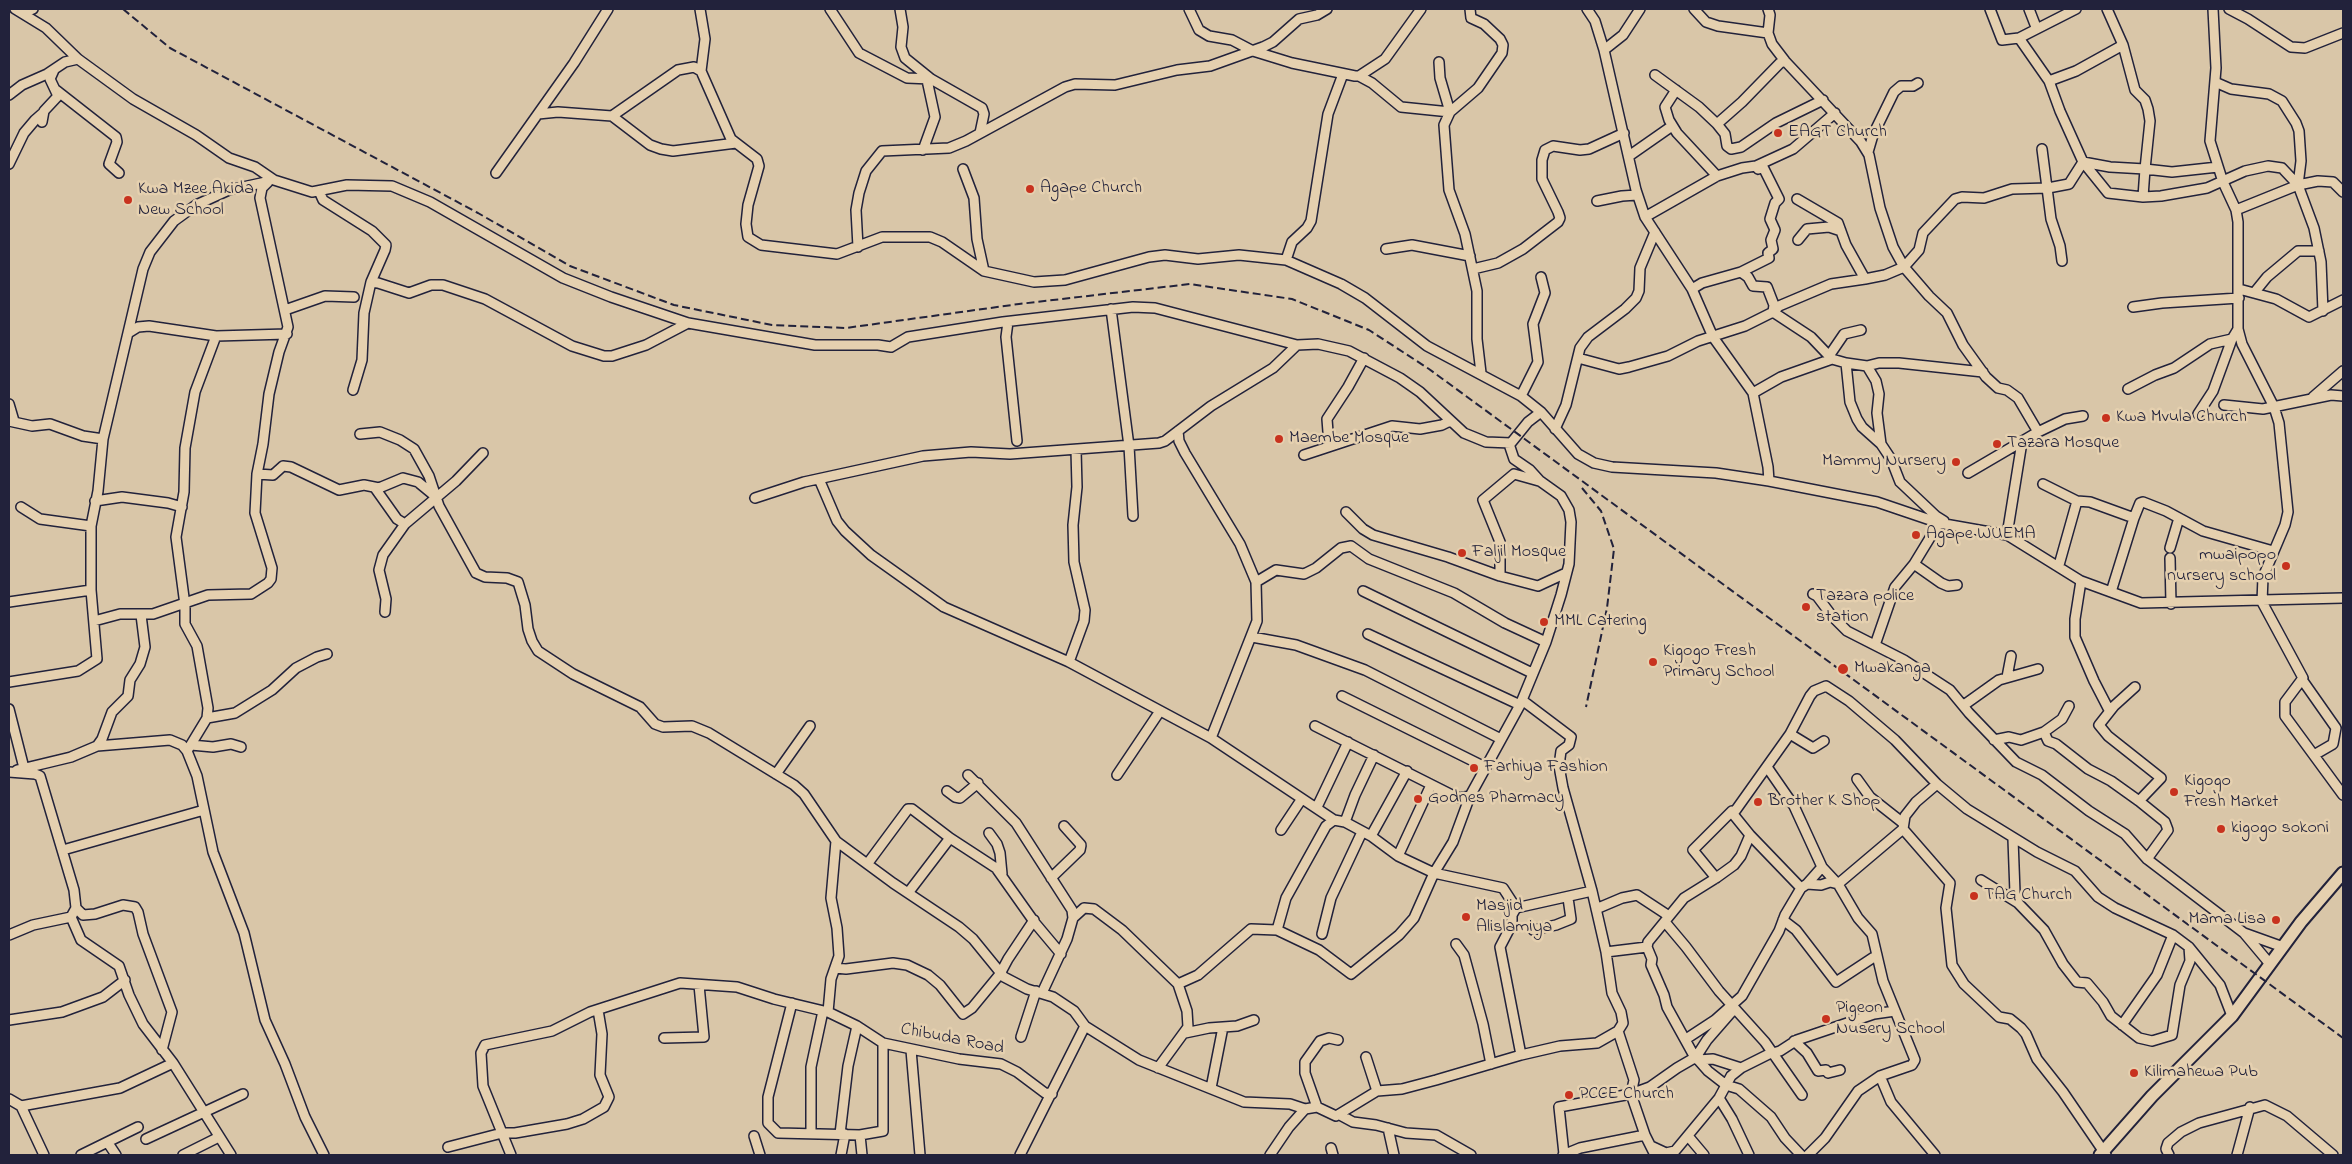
<!DOCTYPE html>
<html>
<head>
<meta charset="utf-8">
<style>
  body { margin:0 }
  #map { position:relative; width:2352px; height:1164px; overflow:hidden; background:#d9c6a8; font-family:"Indie Flower",sans-serif }
  canvas { display:block }
  .frame { position:absolute; inset:0; border:10px solid #22223b; pointer-events:none }
</style>
</head>
<body>
<div id="map">
<canvas width="2352" height="1164"></canvas>
<div class="frame"></div>
</div>
<script>
const ctx = document.querySelector('canvas').getContext('2d');
ctx.lineJoin = 'round';
const toPath = rows => new Path2D(rows.map(r => 'M' + r).join(''));
function trace(path, color, width, dash) { ctx.strokeStyle = color; ctx.lineWidth = width; ctx.lineCap = dash ? 'butt' : 'round'; ctx.setLineDash(dash || []); ctx.stroke(path); }
function drawText(font, color, halo, rows, align = 'center') {
  ctx.font = font + ' "Indie Flower",sans-serif'; ctx.lineWidth = 5; ctx.setLineDash([]); ctx.textBaseline = 'middle'; ctx.strokeStyle = halo; ctx.fillStyle = color; for (const [text, x, y, turn = 0] of rows) {
    ctx.save(); ctx.translate(x, y); ctx.rotate((+turn || 0) * Math.PI / 180); ctx.textAlign = isNaN(turn) ? turn : align; if (halo) ctx.strokeText(text, 0, 0); ctx.fillText(text, 0, 0); ctx.restore();
  }
}
const minor = toPath([
  [15,9,46,28,78,59,133,99,196,135,229,158,255,167,274,180,312,192,347,185,392,186,430,202,563,278,611,297,688,323,815,345,878,345,891,347,908,337,1003,322,1133,307,1155,308,1297,345,1318,344,1349,351,1400,378,1420,392,1464,433,1486,442,1511,443,1528,422,1541,412],
  [700,9,705,39,701,71],
  [830,9,859,53,907,78,931,79],
  [900,9,903,27,901,47,905,58,931,79,982,108,984,114,980,133],
  [1189,9,1199,30,1209,36,1232,40,1253,51,1292,63,1355,76,1359,76,1385,59,1421,9],
  [1587,9,1595,21,1604,50,1636,190,1645,217,1692,289,1713,337,1753,393,1768,467,1769,481],
  [1694,9,1706,22,1718,26,1768,33],
  [1768,9,1770,15,1768,33,1772,44,1785,61,1861,142,1869,155,1880,208,1893,247,1904,267,1929,296,1947,313,1963,345,1986,377,1998,388,2007,390,2018,398,2038,432],
  [1990,9,2002,40,2019,38],
  [2029,9,2036,27],
  [2076,9,2019,38,2049,81,2060,111,2083,162,2110,167,2145,169,2150,121,2148,109,2145,100,2135,90,2123,45,2107,9],
  [2213,9,2216,68,2210,141,2223,182,2236,210,2238,222,2238,329,2242,344,2274,407,2279,423,2288,512,2285,525,2263,577,2262,602,2303,678,2285,702,2285,716,2343,795],
  [2229,9,2248,19,2291,47,2305,48,2343,33],
  [24,13,33,9],
  [1604,50,1623,35,1640,9],
  [1439,62,1440,78,1450,112,1444,125,1449,190,1465,234,1477,291,1477,339,1481,373],
  [1655,75,1699,107,1717,124,1725,134,1727,146,1731,149,1741,147,1776,123,1823,100],
  [1359,76,1372,83,1401,107,1450,112,1478,88,1502,53,1503,45,1500,39,1484,24,1471,18,1470,9],
  [2049,81,2076,71,2123,45],
  [2215,82,2231,89,2269,94,2282,101,2296,123,2299,131,2301,161,2298,185],
  [56,90,116,137,117,142,109,164,119,173],
  [1676,90,1665,107,1669,120,1677,133,1717,176],
  [9,95,22,85,47,74,65,62,78,59],
  [538,114,558,112,612,116,678,70,694,67,701,71,731,139,757,159,759,166,748,205,746,224,748,237,761,245,837,254,882,237,930,237,942,242,984,271,1034,282,1065,280,1149,257,1165,255,1198,259,1239,255,1286,260,1341,284,1365,298,1427,346,1521,396,1541,412,1578,454,1594,463,1612,467,1716,473,1769,481,1877,502,1939,523,2007,535,2081,581,2141,603,2343,598],
  [612,116,650,145,661,149,673,151,736,143],
  [42,122,44,111,58,96,50,79,54,70],
  [1717,124,1742,102,1780,63,1785,61],
  [2042,149,2051,219,2060,246,2062,261],
  [923,150,935,117,927,80],
  [1868,152,1873,135,1894,92,1901,86,1913,86,1918,83],
  [1629,156,1672,126],
  [9,164,24,133,35,120,43,113],
  [1756,166,1793,149,1835,113],
  [963,169,974,198,977,239,984,271],
  [496,173,574,63,608,9],
  [319,191,323,200,372,231,386,245,385,250,371,282],
  [2143,197,2161,196,2207,188,2245,171,2268,166,2282,168,2298,185,2314,228,2321,262,2323,311],
  [1797,199,1838,223,1846,245,1865,279,1885,275,1904,267,1919,250,1923,233,1955,199,1962,197,1984,198,2012,189,2048,188,2069,184,2083,162,2108,193,2143,197,2145,169,2172,172,2218,167],
  [1597,201,1622,196,1637,195],
  [2236,210,2298,185,2318,181,2333,182,2343,192],
  [1645,217,1717,176,1742,168,1756,166,1758,169,1763,167,1779,199,1775,203,1770,219,1775,230,1771,240,1773,249,1768,253,1769,258,1741,272],
  [1798,240,1807,229,1829,227,1841,231],
  [858,247,856,210,859,193,866,171,882,151,949,148,966,141,1065,87,1075,84,1115,85,1177,70,1210,66,1263,47,1273,42,1299,19,1317,15,1327,9],
  [1386,249,1412,245,1470,256],
  [1286,260,1292,242,1307,228,1311,221,1328,114,1343,74],
  [1473,269,1498,263,1523,249,1558,222,1560,218,1558,212,1542,179,1542,160,1545,150,1553,146,1580,150,1589,149,1624,133],
  [2239,289,2276,299,2309,317,2343,300],
  [2254,293,2267,277,2298,251,2319,251],
  [2133,307,2162,303,2239,298],
  [1111,309,1129,446,1133,516],
  [285,310,325,296,354,297],
  [1008,322,1006,337,1017,441],
  [130,332,138,327,149,326,216,336,287,334],
  [1829,356,1844,334,1861,330],
  [1578,358,1619,369,1629,367,1668,356,1698,341,1745,326,1773,312,1774,305,1767,287,1753,286,1748,277,1741,272,1702,283,1692,289],
  [1832,359,1811,337,1773,312,1779,306,1831,284,1865,279],
  [1867,366,1879,363,1899,363,1983,372],
  [2128,389,2155,375,2174,368,2210,344,2232,339,2238,329],
  [353,390,362,360,364,313,371,282,378,283,409,293,431,285,443,285,485,299,572,346,604,356,612,356,646,345,688,323],
  [1753,393,1781,377,1832,359,1846,363],
  [1521,396,1538,362,1533,324,1545,293,1541,277],
  [2313,397,2343,371],
  [9,404,14,421],
  [2224,405,2263,409,2331,395,2343,396],
  [2198,414,2213,391,2232,339],
  [9,421,32,426,50,424,83,436,103,439],
  [1555,429,1566,405,1580,348,1588,337,1625,309,1636,298,1639,291,1640,268,1655,232],
  [360,434,380,432,400,440,414,449,429,476,439,506,476,573,485,577,507,578,518,582,525,605,528,629,532,641,538,651,573,674,640,707,655,724,663,727,692,726,709,733,794,785,804,794,836,841,893,883,959,927,973,939,1004,977,1027,989,1053,997,1074,1011,1085,1026,1020,1155],
  [1881,444,1877,413,1879,394,1876,381,1867,366,1846,363,1850,402,1857,419,1862,427,1881,444,1891,459,1900,482,1936,516,1944,521],
  [1329,445,1327,419,1348,387,1364,358],
  [1304,455,1392,426,1420,429,1442,425,1450,421],
  [1968,473,2038,432,2065,419,2083,416],
  [257,474,273,475,283,466,291,467,339,490,364,485,379,488,403,478,418,482,435,496],
  [819,479,837,521,845,531,871,555,944,607,1069,662,1211,738,1257,621,1256,582,1240,544,1185,453,1179,441,1178,431],
  [2043,484,2077,501,2090,502,2134,518,2140,503,2143,502,2166,511,2203,531,2273,551],
  [375,488,397,519,405,524],
  [755,498,804,482,923,456,971,452,1010,454,1159,443,1165,441,1211,406,1273,368,1297,345],
  [95,501,122,497,168,503,182,507],
  [21,507,40,519,91,526],
  [1346,512,1363,529,1373,535,1448,557,1500,576,1538,586,1566,573],
  [2007,535,2022,442],
  [2170,548,2179,518],
  [2170,558,2171,604],
  [1914,564,1941,583,1948,586,1957,585],
  [2059,565,2077,501],
  [1500,576,1500,542,1483,500,1514,474,1539,481],
  [2081,581,2075,619,2075,637,2094,681,2109,710],
  [1256,582,1276,570,1304,574,1316,568,1341,548,1351,546,1369,559,1454,593,1505,623,1546,642],
  [1363,591,1532,673],
  [2111,592,2134,518],
  [1813,594,1817,596,1832,616,1847,631,1904,660,1950,690,1969,713,2016,762,2042,775,2089,811,2125,834,2147,859,2244,933,2270,964],
  [9,602,91,590],
  [385,612,386,599,379,570,383,555,405,524,456,481,483,453],
  [94,621,120,614,153,614,208,595,251,594,268,583,271,579,272,568,255,513,257,474,263,444,269,394,279,352,288,327,260,198,262,188,268,182],
  [1368,634,1520,705],
  [1252,637,1296,645,1365,670,1501,739],
  [1875,645,1895,587,1914,564,1939,523],
  [1069,662,1084,621,1085,610,1074,562,1073,525,1077,487,1076,450],
  [2007,677,2011,656],
  [2303,681,2336,728,2333,744,2314,755],
  [9,682,78,671,97,659,91,590,91,526,98,491,103,439,143,269,150,252,174,221,196,205,229,190,266,182],
  [2135,687,2114,706,2099,725,2108,736,2161,778,2139,801,2165,822,2168,830,2147,859],
  [1342,696,1485,767],
  [1522,700,1571,737,1569,745,1561,751,1559,766,1563,788,1592,891,1606,952,1612,993,1621,1012,1623,1023,1618,1031,1634,1080,1631,1094,1645,1135,1655,1155],
  [1964,705,1999,680,2038,669],
  [9,709,24,768],
  [207,718,235,713,272,690,296,668,317,657,327,654],
  [1315,726,1454,796,1460,798,1470,796],
  [2044,732,2062,719,2069,706],
  [1790,734,1813,748,1824,741],
  [1211,738,1334,820],
  [1994,740,2009,737,2021,740,2044,732,2048,741,2056,744,2088,769,2111,781,2139,801],
  [191,745,213,747,231,744,241,747],
  [97,746,170,740,182,745,187,751,197,776,213,852,244,933,265,1020,285,1064,305,1117,324,1155],
  [187,751,207,718,208,708,197,646,185,624,185,605,176,537,184,492,185,448,195,392,216,336],
  [1767,767,1794,806,1822,867,1836,882],
  [17,770,71,757,97,746,102,739,112,712,128,696,130,680,140,664,145,647,141,615],
  [776,774,810,726],
  [968,775,1016,823,1072,910,1073,918,1067,939,1042,993],
  [1117,775,1160,711],
  [1857,779,1870,797,1903,823],
  [1937,784,1916,802,1905,816,1903,829,1950,883,1946,908,1952,965,1964,984,1999,1017,2010,1019,2021,1028,2026,1034,2037,1059,2063,1092,2106,1155],
  [947,791,955,797,960,798,978,783],
  [1317,807,1348,742],
  [1345,822,1355,795,1374,755],
  [1281,830,1301,800],
  [989,833,997,844,1000,853,1002,874],
  [1750,835,1801,888],
  [1371,836,1407,771],
  [2013,839,2015,893,2018,903,2044,930,2063,964,2077,982,2087,983,2103,1002,2111,1016,2139,1038,2152,1041,2172,1035,2180,985,2190,961,2189,947],
  [63,850,204,810],
  [1398,856,1431,785],
  [868,863,908,809,912,809,950,838,996,868,1035,923,1061,954],
  [1051,878,1080,850,1081,845,1064,826],
  [1716,878,1693,850,1732,811],
  [1981,880,2018,903],
  [1807,884,1822,867],
  [1838,884,1903,829],
  [908,893,950,838],
  [76,908,83,915,95,914,123,905,135,907,138,912,143,934,172,1012,162,1050],
  [1516,908,1512,915,1512,924,1500,947,1521,1055],
  [1596,909,1622,898,1637,895,1669,916],
  [71,917,81,940,119,966,129,995,143,1024,173,1063,231,1155],
  [1073,918,1084,908,1094,909,1122,930,1178,984],
  [1783,920,1796,930,1836,982,1877,955],
  [1665,922,1686,947,1719,991,1765,1042,1802,1095],
  [1277,930,1319,950,1351,974,1399,935,1414,918,1434,873,1453,842,1470,796,1520,705,1546,642,1561,595,1569,564,1571,522,1569,510,1561,496,1540,481,1530,470,1514,459,1509,444],
  [1533,930,1556,925,1571,919,1568,898],
  [2244,933,2283,947],
  [1322,934,1331,898,1362,832],
  [9,935,33,925,71,917,76,908,74,890,40,776,35,774,9,772],
  [1456,944,1464,955,1483,1024,1491,1064],
  [1606,952,1647,947],
  [835,968,846,969,893,963,907,965,928,975,940,985,963,1014,972,1008,1000,974,1008,959,1034,920],
  [792,1003,768,1097,768,1123,778,1133,860,1135,883,1131,883,1043],
  [828,1012,831,979,839,956,837,928,831,898,836,841],
  [9,1020,62,1012,103,997,125,980],
  [2122,1025,2157,975,2173,935],
  [1085,1026,1139,1060,1244,1102,1290,1104,1305,1109,1317,1107,1336,1116,1377,1091,1402,1089,1436,1080,1521,1055,1560,1046,1597,1043,1618,1031],
  [1185,1033,1209,1028,1237,1026,1254,1020],
  [1021,1037,1036,991],
  [664,1038,704,1037,699,985],
  [1686,1039,1715,1020,1742,996,1779,931,1785,915,1801,888,1807,884,1821,885,1830,882,1838,884,1858,918,1872,934,1883,981,1915,1060,1912,1065,1880,1076,1858,1091,1825,1138,1808,1155],
  [1794,1041,1807,1053,1818,1071,1826,1070,1828,1073,1840,1070],
  [911,1050,920,1155],
  [1366,1057,1377,1091],
  [1698,1060,1713,1059,1741,1068],
  [1158,1068,1188,1027,1187,1011,1178,984,1198,975,1251,929,1277,930,1286,898,1326,826,1334,820,1345,822,1371,836,1398,856,1434,873,1503,888,1516,908,1592,891],
  [1880,1076,1891,1102,1935,1155],
  [1211,1088,1223,1027],
  [1719,1098,1732,1119,1749,1155],
  [9,1099,21,1106,120,1088,173,1063],
  [21,1106,44,1155],
  [1317,1107,1305,1073,1305,1062,1320,1041,1329,1038,1338,1040],
  [1340,1115,1353,1122,1376,1125,1406,1133,1436,1135,1471,1155],
  [1388,1128,1394,1155],
  [811,1133,811,1067,823,1011],
  [840,1134,848,1066,857,1026],
  [860,1135,862,1155],
  [754,1136,760,1155],
  [1688,1136,1704,1155],
  [146,1139,243,1094],
  [108,1143,116,1155],
  [1651,1146,1666,1153,1675,1151,1719,1098,1731,1076,1741,1068,1769,1054,1780,1051,1797,1040,1874,1014,1895,1011],
  [448,1147,502,1133,515,1133,567,1124,583,1119,604,1107,609,1097,600,1075,602,1034,598,1010],
  [1331,1148,1333,1155],
  [1564,1154,1559,1107,1631,1094,1650,1087,1677,1068,1696,1057,1707,1040,1734,1009],
  [81,1155,138,1127],
  [183,1155,219,1137],
  [511,1155,483,1086,481,1053,485,1045,552,1031,590,1012,680,983,737,987,774,999,828,1012,857,1026,883,1043,959,1059,1001,1064,1017,1072,1045,1093,1052,1094],
  [841,1155,845,1134],
  [1270,1155,1289,1127,1305,1109],
  [1563,1155,1580,1148,1645,1135],
  [1801,1155,1785,1138,1771,1117,1739,1089,1726,1085,1708,1071,1693,1054,1667,1007,1664,995,1651,965,1652,959,1647,947,1648,942,1684,898,1716,878,1734,865,1741,856,1750,835,1733,814,1790,734,1810,696,1814,691,1826,686,1849,701,1895,740,1937,784,1967,809,2037,852,2075,871,2098,897,2115,908,2173,935,2189,947,2220,985,2232,1016],
  [2169,1155,2166,1149,2168,1143,2181,1132,2199,1123,2265,1105,2287,1116,2333,1155],
  [2237,1155,2250,1107]
]);
const major = toPath([
  [2100,1155,2152,1096,2232,1016,2301,922,2343,873]
]);
const rail = toPath([
  [123,9,170,48,478,213,570,266,674,305,772,325,846,328,1019,304,1190,284,1292,299,1369,330,1429,369,2343,1038],
  [1582,488,1601,511,1614,549,1607,608,1586,707]
]);
const markers = [
  [1778,133,5,"#c8321e"],
  [1030,189,5,"#c8321e"],
  [128,200,5,"#c8321e"],
  [2106,418,5,"#c8321e"],
  [1279,439,5,"#c8321e"],
  [1997,444,5,"#c8321e"],
  [1956,462,5,"#c8321e"],
  [1916,535,5,"#c8321e"],
  [1462,553,5,"#c8321e"],
  [2286,566,5,"#c8321e"],
  [1806,607,5,"#c8321e"],
  [1544,622,5,"#c8321e"],
  [1653,662,5,"#c8321e"],
  [1843,669,6,"#c8321e"],
  [1474,768,5,"#c8321e"],
  [2174,792,5,"#c8321e"],
  [1418,799,5,"#c8321e"],
  [1758,802,5,"#c8321e"],
  [2221,829,5,"#c8321e"],
  [1974,896,5,"#c8321e"],
  [1466,917,5,"#c8321e"],
  [2276,920,5,"#c8321e"],
  [1826,1019,5,"#c8321e"],
  [2134,1073,5,"#c8321e"],
  [1569,1095,5,"#c8321e"]
];
const poiNames = [
  ["EAGT Church",1788,133],
  ["Agape Church",1040,189],
  ["Kwa Mzee Akida",138,190],
  ["New School",138,211],
  ["Kwa Mvula Church",2116,418],
  ["Maembe Mosque",1289,439],
  ["Tazara Mosque",2007,444],
  ["Mammy Nursery",1946,462,"right"],
  ["Agape WUEMA",1926,535],
  ["Faljil Mosque",1472,553],
  ["mwaipopo",2276,556,"right"],
  ["nursery school",2276,577,"right"],
  ["Tazara police",1816,597],
  ["station",1816,618],
  ["MML Catering",1554,622],
  ["Kigogo Fresh",1663,652],
  ["Primary School",1663,673],
  ["Mwakanga",1854,669],
  ["Farhiya Fashion",1484,768],
  ["Kigogo",2184,782],
  ["Fresh Market",2184,803],
  ["Godnes Pharmacy",1428,799],
  ["Brother K Shop",1768,802],
  ["kigogo sokoni",2231,829],
  ["TAG Church",1984,896],
  ["Masjid",1476,907],
  ["Alislamiya",1476,928],
  ["Mama Lisa",2266,920,"right"],
  ["Pigeon",1836,1009],
  ["Nusery School",1836,1030],
  ["Kilimahewa Pub",2144,1073],
  ["PCCE Church",1579,1095]
];
const streetNames = [
  ["Chibuda Road",952,1040,11]
];
trace(minor, '#22223b', 12);
trace(major, '#22223b', 15);
trace(minor, '#e5d0af', 9);
trace(major, '#e5d0af', 11);
trace(rail, '#22223b', 2, [8, 4]);
for (const [x, y, r, color] of markers) { const dot = new Path2D(); dot.arc(x, y, r, 0, 2 * Math.PI); ctx.fillStyle = color; ctx.fill(dot); trace(dot, '#e5d0af', 2); }
drawText('18px', '#22223b', '#e5d0af', poiNames, 'left');
drawText('18px', '#22223b', '#e5d0af', streetNames);
</script>
</body>
</html>
